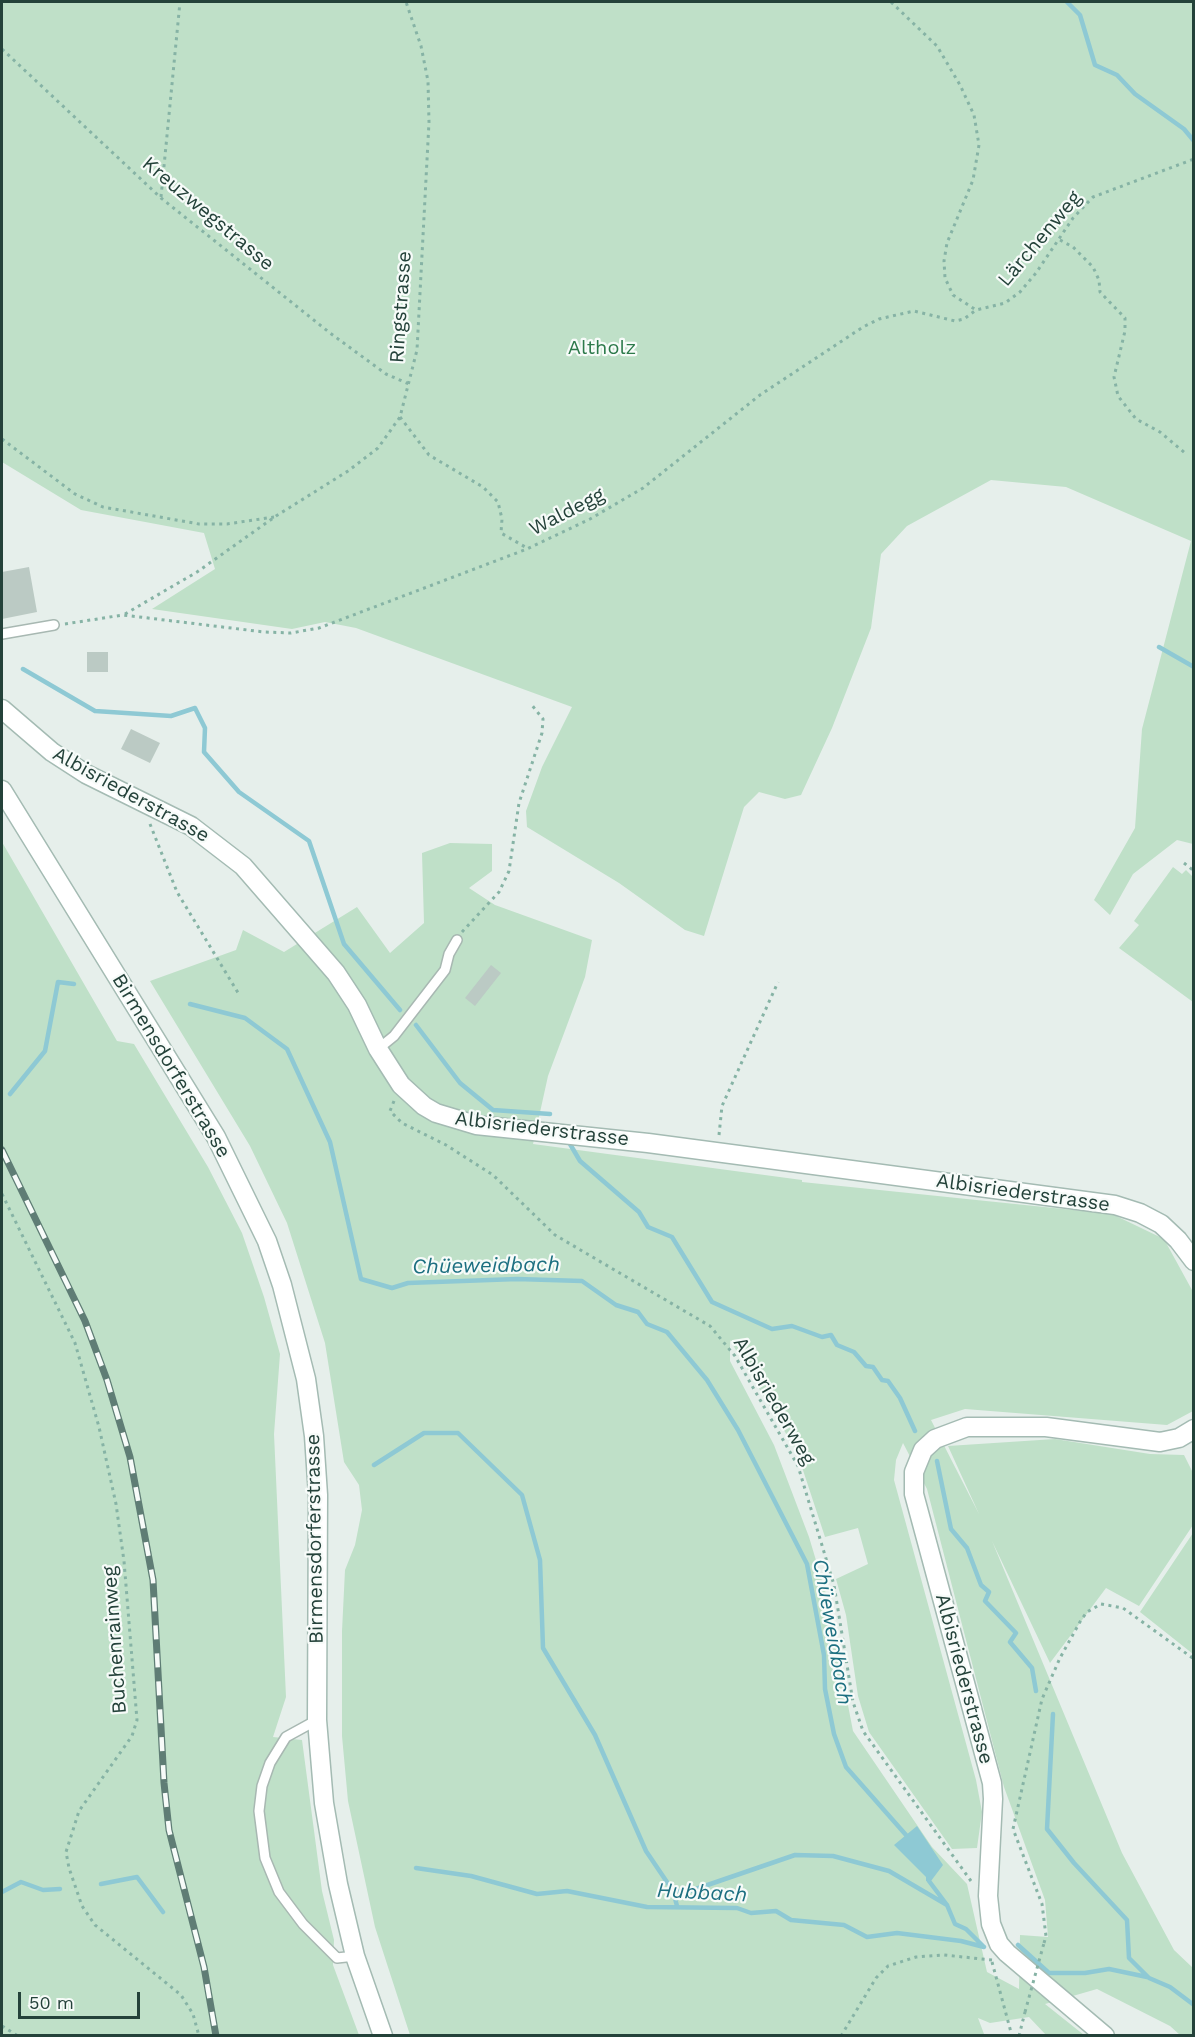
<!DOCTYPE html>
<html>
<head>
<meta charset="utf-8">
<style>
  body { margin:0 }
  #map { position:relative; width:1195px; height:2037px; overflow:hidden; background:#e6efeb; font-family:"Work Sans",sans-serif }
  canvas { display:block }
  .frame { position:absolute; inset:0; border:3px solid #24423a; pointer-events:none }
  .scale { position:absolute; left:18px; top:1992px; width:122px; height:27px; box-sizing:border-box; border:3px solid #24423a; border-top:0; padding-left:8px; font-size:18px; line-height:21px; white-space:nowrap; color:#24423a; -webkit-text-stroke:4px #f7fbf9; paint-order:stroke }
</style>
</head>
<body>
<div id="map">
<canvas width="1195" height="2037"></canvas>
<div class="frame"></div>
<div class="scale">50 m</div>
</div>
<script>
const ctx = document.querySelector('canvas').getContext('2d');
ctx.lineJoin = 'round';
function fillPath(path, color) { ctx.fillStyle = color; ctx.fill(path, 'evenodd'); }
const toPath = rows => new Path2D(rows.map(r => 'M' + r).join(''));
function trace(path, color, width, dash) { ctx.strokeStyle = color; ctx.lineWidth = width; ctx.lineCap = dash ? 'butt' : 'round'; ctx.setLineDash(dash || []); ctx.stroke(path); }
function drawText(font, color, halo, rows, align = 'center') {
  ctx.font = font + ' "Work Sans",sans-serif'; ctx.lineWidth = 4.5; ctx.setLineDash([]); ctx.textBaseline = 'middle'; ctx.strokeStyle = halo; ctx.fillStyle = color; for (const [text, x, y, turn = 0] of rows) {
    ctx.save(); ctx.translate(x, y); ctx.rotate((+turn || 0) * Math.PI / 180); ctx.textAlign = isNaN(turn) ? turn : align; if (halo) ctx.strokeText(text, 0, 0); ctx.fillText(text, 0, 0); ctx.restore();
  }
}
const green = toPath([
  [2,2,1193,2,1193,844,1177,840,1133,874,1110,915,1094,900,1135,828,1142,729,1191,541,1066,487,991,480,907,526,881,554,871,628,832,728,801,795,785,799,759,792,744,807,704,936,685,930,619,883,527,827,526,811,542,767,572,707,356,628,325,622,292,629,152,609,215,569,204,533,81,510,2,462],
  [2,842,117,1041,134,1044,208,1167,242,1233,264,1297,280,1354,274,1434,286,1697,273,1737,302,1740,322,1891,334,1940,333,1965,359,2035,2,2035],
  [450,843,492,844,492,871,469,888,495,905,592,940,585,977,548,1076,533,1144,802,1180,802,1182,1112,1214,1164,1239,1192,1290,1193,1411,1167,1425,965,1409,931,1420,979,1514,948,1446,1055,1439,1150,1454,1184,1455,1193,1473,1193,1525,1139,1606,1106,1588,1050,1663,992,1541,1122,1853,1174,1950,1193,1968,1193,2035,1180,2035,1170,2026,1097,1989,1045,2004,1084,2035,1046,2035,1029,2017,990,2023,978,2018,984,2034,988,2036,410,2035,375,1927,348,1801,342,1736,342,1631,345,1570,355,1545,362,1510,359,1485,344,1462,325,1343,287,1223,250,1146,150,981,236,950,243,930,284,952,357,907,390,953,424,923,422,853],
  [730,1340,797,1452,825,1537,858,1528,868,1564,836,1579,846,1615,858,1696,869,1732,952,1849,977,1848,982,1812,976,1780,894,1480,896,1460,903,1443,927,1489,1004,1787,1045,1900,1048,1937,1020,1935,1019,1989,987,1972,967,1884,932,1847,853,1731,827,1597,809,1537,774,1445,730,1361],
  [1173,867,1182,874,1186,870,1193,877,1193,1002,1119,948,1139,925,1134,921],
  [1193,1533,1193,1654,1140,1612]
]);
const water = toPath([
  [917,1826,943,1865,931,1881,926,1881,926,1877,894,1845]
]);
const stream = toPath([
  [1067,2,1080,15,1095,65,1117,75,1135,94,1184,129,1194,141],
  [1159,647,1194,667],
  [23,669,95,711,171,716,195,708,205,728,204,752,239,792,309,841,344,944,400,1010],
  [190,1004,245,1018,287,1049,330,1142,361,1279,392,1288,408,1283,517,1279,582,1281,616,1305,638,1312,647,1324,667,1332,707,1380,738,1430,807,1564,824,1655,825,1689,834,1734,846,1767,906,1835],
  [416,1025,460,1083,493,1110,550,1114],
  [10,1094,45,1051,58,982,74,984],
  [570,1144,580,1161,639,1212,648,1227,672,1237,712,1302,772,1329,792,1326,822,1337,831,1335,837,1345,854,1352,866,1366,873,1367,882,1380,888,1381,900,1398,915,1431],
  [937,1461,951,1529,967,1548,981,1585,989,1592,985,1601,1016,1633,1010,1642,1032,1668,1036,1691],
  [374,1465,424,1433,458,1433,522,1495,540,1560,543,1648,595,1735,646,1851,673,1891,690,1891,795,1855,833,1856,889,1871,947,1905],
  [1053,1714,1047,1829,1074,1863,1127,1920,1129,1958,1149,1978,1170,1987,1194,2005],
  [416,1868,471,1876,537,1894,567,1891,647,1907,737,1908,751,1913,776,1911,791,1920,844,1925,867,1937,897,1933,961,1941,984,1947],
  [929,1881,947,1905,955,1924,966,1929,983,1946],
  [101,1884,137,1877,163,1912],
  [673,1891,677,1906],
  [2,1892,21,1882,43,1890,60,1889],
  [1018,1945,1049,1973,1085,1973,1109,1969,1147,1977]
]);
const building = toPath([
  [29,567,37,612,2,619,2,572],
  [87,652,108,652,108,672,87,672],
  [131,729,160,743,150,763,121,749],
  [491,965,501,973,475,1006,465,998]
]);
const path = toPath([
  [891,2,937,46,960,85,974,115,979,145,973,180,947,243,944,261,945,278,953,295,976,310,1005,303,1020,292,1036,273,1073,218,1093,197,1194,159],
  [1193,2,1194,2],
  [2,49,161,198,330,333,386,374,409,384],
  [161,197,180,2],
  [1060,240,1073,247,1093,267,1099,280,1100,292,1125,318,1125,331,1114,377,1118,396,1136,419,1160,432,1185,453],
  [400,417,429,455,483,487,498,502,502,519,501,533,527,548],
  [2,439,75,494,103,507,199,524,227,524,274,517],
  [125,614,197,572,276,516,348,471,378,448,400,417,417,350,429,122,428,81,421,46,406,2],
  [65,624,123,615,264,632,291,633,319,628,527,549,590,519,643,488,760,395,863,327,879,319,914,311,955,321,964,319,976,310],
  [150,824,177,892,240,996],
  [1184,863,1194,871],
  [462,932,499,892,509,871,519,803,542,733,543,719,531,704],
  [394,1101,390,1111,402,1123,446,1145,493,1175,555,1235,710,1326,735,1356,798,1466,834,1585,853,1702,863,1731,971,1881],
  [719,1135,722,1106,778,982],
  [2,1194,75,1343,99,1427,116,1504,124,1561,137,1720,132,1736,79,1811,66,1852,69,1868,82,1906,95,1925,181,1995,193,2014,199,2036],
  [1044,1943,1046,1936,1042,1904,1013,1829,1042,1699,1060,1658,1081,1620,1087,1612,1101,1604,1123,1608,1194,1659],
  [992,1962,1012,2036],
  [2,2026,18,2036],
  [841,2036,876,1978,888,1966,916,1957,944,1955,992,1960],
  [1019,2036,1025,2012]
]);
const lane = toPath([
  [2,634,54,625],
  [378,1049,394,1036,445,970,449,954,457,940],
  [317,1720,286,1737,270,1763,262,1786,259,1811,265,1858,279,1892,303,1924,337,1958,355,1956]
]);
const secondary = toPath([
  [2,709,52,752,86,774,191,826,243,866,336,973,357,1005,378,1049,401,1085,424,1106,436,1113,476,1125,648,1143,1115,1205,1140,1213,1161,1224,1178,1240,1194,1261],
  [2,790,216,1137,267,1241,282,1285,306,1379,314,1436,318,1495,317,1720,324,1803,338,1884,355,1956,383,2036],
  [1105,2036,1007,1953,999,1944,991,1924,988,1896,993,1799,992,1783,914,1494,914,1472,923,1450,935,1439,967,1427,1046,1427,1160,1442,1179,1438,1194,1429]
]);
const rail = toPath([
  [2,1150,85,1321,107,1380,130,1457,153,1580,164,1783,169,1830,204,1967,216,2036]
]);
const pathBridge = toPath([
  [1025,2012,1044,1943]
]);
const streetNames = [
  ["Kreuzwegstrasse",208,214,40],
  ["Lärchenweg",1040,239,-50],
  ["Ringstrasse",401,307,-86],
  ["Waldegg",567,512,-27],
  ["Albisriederstrasse",131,795,29],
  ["Birmensdorferstrasse",171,1066,59],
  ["Albisriederstrasse",542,1129,7],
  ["Albisriederstrasse",1023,1193,8],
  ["Albisriederweg",774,1401,60],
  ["Birmensdorferstrasse",315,1539,-91],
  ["Buchenrainweg",115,1640,-94],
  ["Albisriederstrasse",964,1679,75]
];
const parkNames = [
  ["Altholz",602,348]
];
const waterNames = [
  ["Chüeweidbach",486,1266,-1],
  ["Chüeweidbach",832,1632,80],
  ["Hubbach",702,1893,3]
];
fillPath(green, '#bfe0c8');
fillPath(water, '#8ec9d4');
trace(stream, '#8ec9d4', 4.5);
fillPath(building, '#bbcac4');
trace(lane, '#a8b8b2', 12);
trace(secondary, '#a4bbb3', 21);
trace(path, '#86b3a5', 3, [3, 4.5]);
trace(lane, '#fff', 9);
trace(secondary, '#fff', 18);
trace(rail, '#5f7d75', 7);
trace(rail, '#f7fbf9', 4.5, [14]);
trace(pathBridge, '#86b3a5', 3, [3, 4.5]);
drawText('20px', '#24423a', '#f7fbf9', streetNames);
drawText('20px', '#2d7a4b', '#f7fbf9', parkNames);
drawText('italic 21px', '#1c6f80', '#f7fbf9', waterNames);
</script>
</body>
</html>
